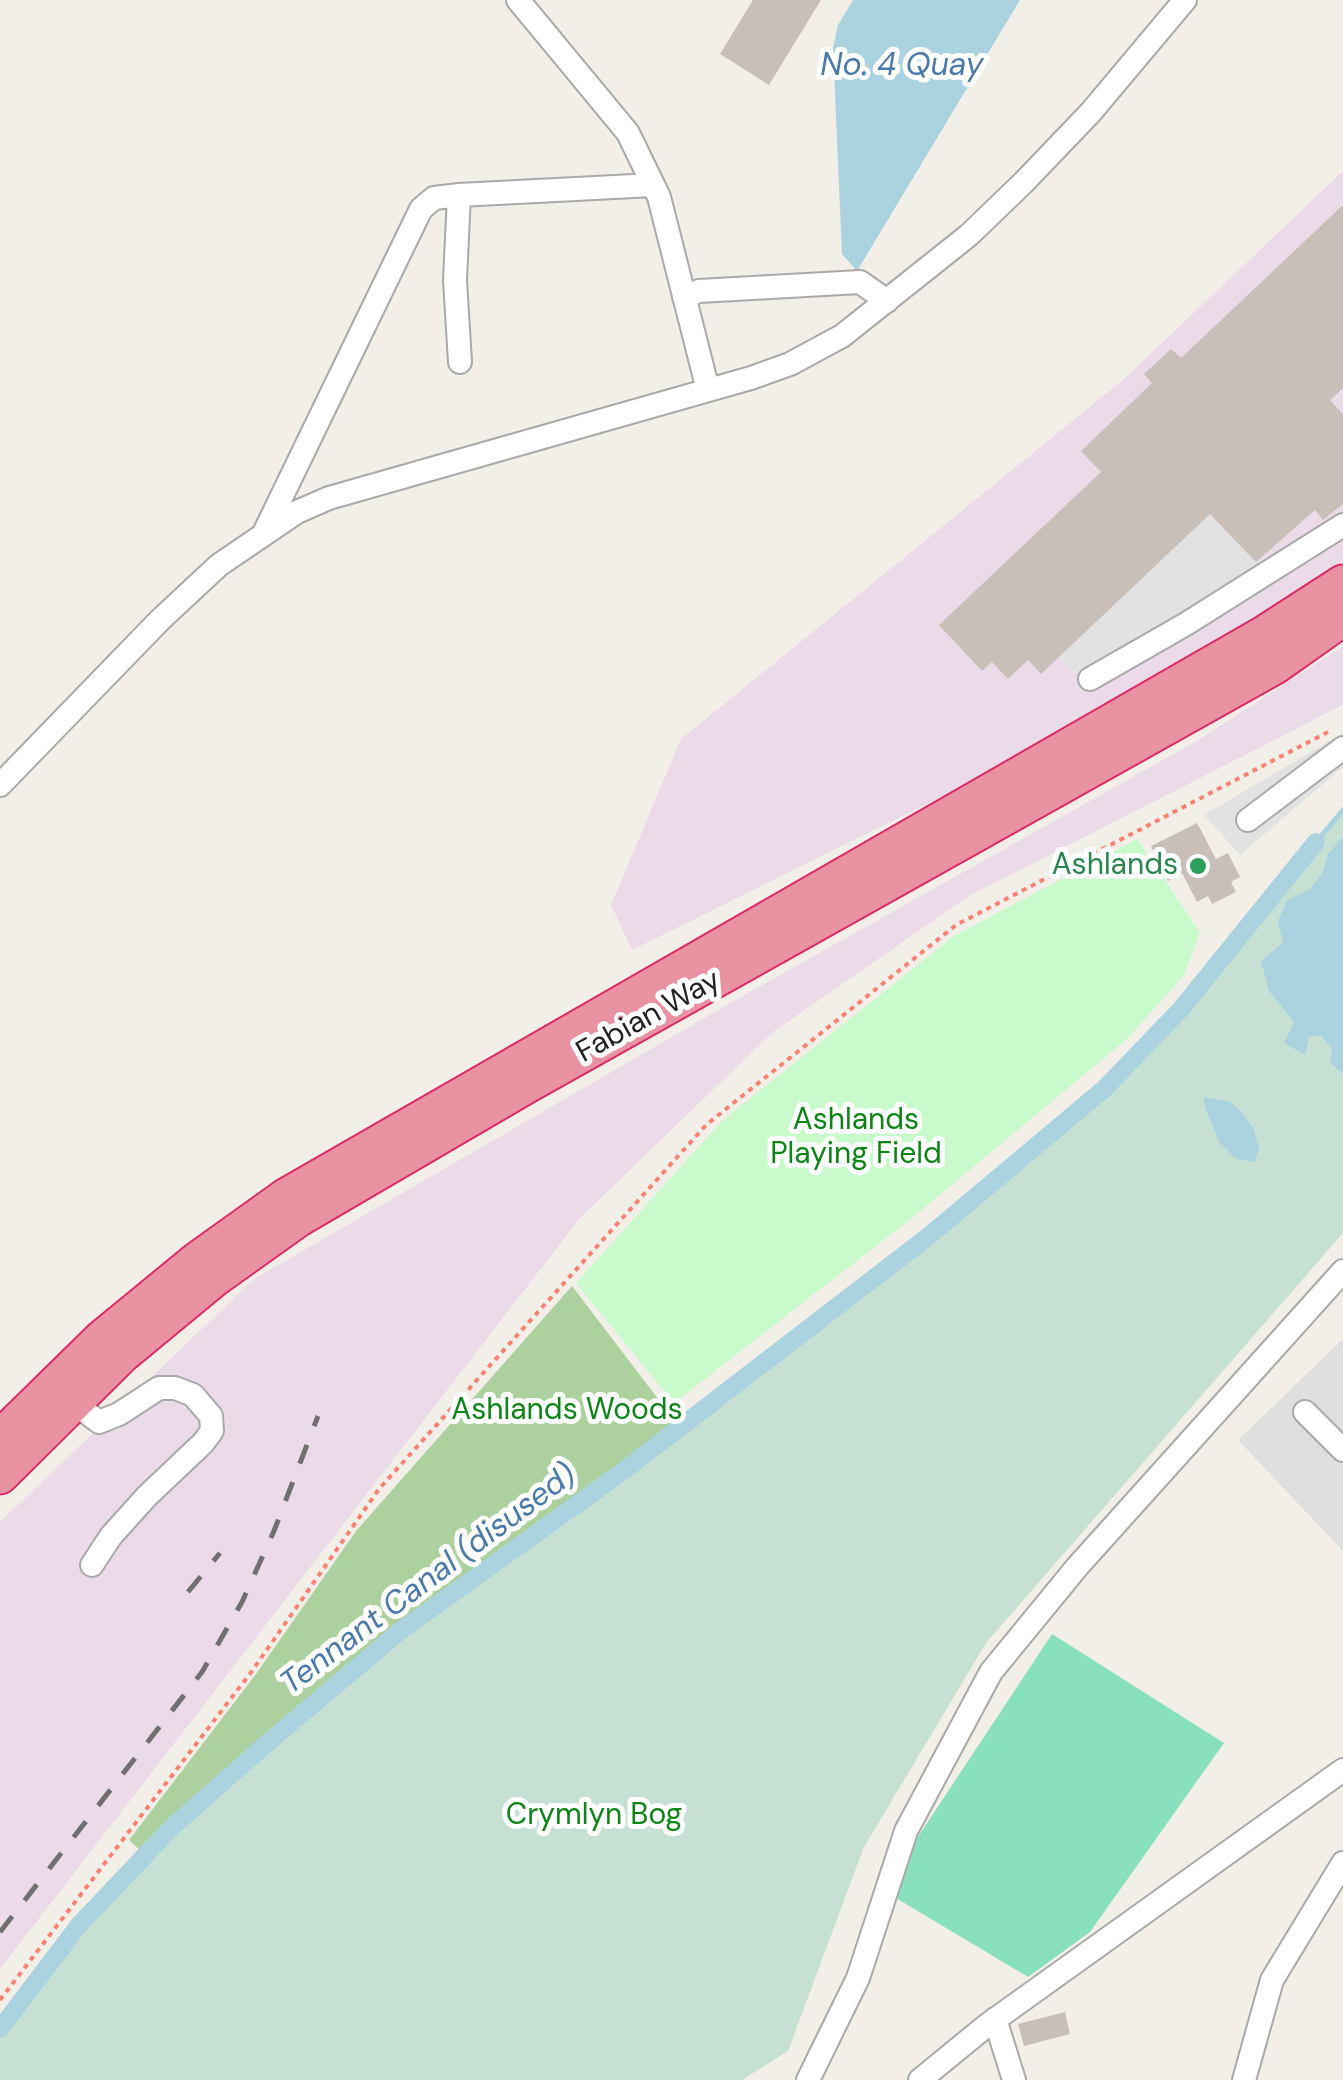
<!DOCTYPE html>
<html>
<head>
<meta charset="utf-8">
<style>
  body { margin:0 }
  canvas { display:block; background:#f2efe9 }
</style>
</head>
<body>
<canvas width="1343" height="2080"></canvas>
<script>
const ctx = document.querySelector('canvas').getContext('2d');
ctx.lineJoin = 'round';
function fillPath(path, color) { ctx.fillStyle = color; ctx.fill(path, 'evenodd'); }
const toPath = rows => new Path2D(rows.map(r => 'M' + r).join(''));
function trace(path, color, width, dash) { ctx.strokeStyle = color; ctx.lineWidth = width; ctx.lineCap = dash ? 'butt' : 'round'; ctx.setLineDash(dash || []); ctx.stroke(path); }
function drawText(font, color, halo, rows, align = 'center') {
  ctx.font = font + ' "DM Sans",sans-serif'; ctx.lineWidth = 10; ctx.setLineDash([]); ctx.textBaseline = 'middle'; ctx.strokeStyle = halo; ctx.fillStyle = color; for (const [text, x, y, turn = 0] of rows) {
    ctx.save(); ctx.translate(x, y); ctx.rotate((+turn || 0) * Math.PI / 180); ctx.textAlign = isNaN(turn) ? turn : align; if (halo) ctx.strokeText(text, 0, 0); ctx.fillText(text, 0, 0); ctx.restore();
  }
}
const residential = toPath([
  [1343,1339,1343,1551,1238,1440]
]);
const industrial = toPath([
  [1343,171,1343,561,1278,607,957,789,632,950,611,905,681,739,1124,379],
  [1343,646,1343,705,969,896,773,1032,580,1218,0,1969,0,1522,254,1279,739,998,1195,742]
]);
const forest = toPath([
  [572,1286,678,1425,397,1629,170,1825,143,1853,129,1840,256,1674,356,1531]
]);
const wetland = toPath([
  [1343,810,1343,1233,986,1643,864,1847,788,2051,742,2080,0,2080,0,2029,79,1925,171,1828,399,1632,622,1472,930,1235,1104,1089,1181,1009]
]);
const park = toPath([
  [1137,839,1200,932,1184,975,1128,1038,912,1218,674,1403,576,1283,723,1120,954,936]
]);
const pitch = toPath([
  [1052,1634,1224,1743,1090,1932,1028,1977,891,1895,900,1864]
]);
const parking = toPath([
  [1210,514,1258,564,1258,568,1073,674,1058,658],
  [1343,733,1343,767,1240,855,1204,815]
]);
const water = toPath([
  [853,0,1020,0,857,271,842,254,833,48,838,25],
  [1343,837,1343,1074,1330,1062,1332,1048,1320,1035,1309,1037,1305,1055,1284,1043,1294,1022,1269,991,1261,961,1283,943,1278,921,1287,900,1309,890,1322,874,1328,854],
  [1204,1097,1230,1102,1242,1112,1254,1130,1259,1149,1254,1162,1236,1159,1219,1142,1205,1107]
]);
const stream = toPath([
  [1316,842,1343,810]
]);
const canal = toPath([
  [0,2029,79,1925,171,1828,266,1744,399,1632,622,1472,930,1235,1104,1089,1181,1009,1316,842]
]);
const building = toPath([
  [753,0,821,0,769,85,720,54],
  [1343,205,1343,388,1330,400,1343,414,1343,504,1323,520,1315,510,1256,562,1210,514,1041,674,1028,660,1008,679,992,662,982,671,939,625,1101,472,1081,451,1152,383,1144,374,1171,349,1181,358],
  [1197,823,1216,859,1228,853,1240,877,1231,882,1236,892,1212,904,1208,896,1197,902,1182,873,1168,881,1151,846],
  [1065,2012,1070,2034,1024,2046,1018,2024]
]);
const path = toPath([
  [0,2000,252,1671,379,1489,706,1125,956,925,1328,732]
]);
const minor = toPath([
  [518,0,628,133,659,197,708,390],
  [459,195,455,280,460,362],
  [684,297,699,291,860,282,887,301],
  [264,533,421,209,434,198,459,195,653,185],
  [1090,679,1186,624,1343,525],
  [0,785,160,620,219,565,297,512,329,498,751,378,790,364,842,336,969,235,1024,182,1091,112,1185,0],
  [1248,820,1343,748],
  [74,1403,99,1422,119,1414,159,1388,175,1388,193,1395,211,1416,212,1431,203,1443,147,1496,111,1536,92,1565],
  [1305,1412,1343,1450],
  [995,2019,1014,2080],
  [808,2080,858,1978,906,1831,991,1672,1077,1567,1343,1271],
  [920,2080,986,2026,1343,1770],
  [1244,2080,1272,1980,1343,1863]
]);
const highway = toPath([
  [0,1438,102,1338,197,1260,285,1197,1264,634,1343,583],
  [0,1476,122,1355,214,1279,298,1219,529,1084,1275,666,1343,618]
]);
const rail = toPath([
  [188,1592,220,1553],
  [0,1932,202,1672,242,1602,274,1531,318,1416]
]);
const markers = [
  [1198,866,10,"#2e9e5b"]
];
const leisureNames = [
  ["Ashlands",1178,866]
];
const streetNames = [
  ["Fabian Way",649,1017,-29]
];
const parkNames = [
  ["Ashlands",856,1121],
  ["Playing Field",856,1155],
  ["Ashlands Woods",567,1411],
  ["Crymlyn Bog",594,1816]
];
const waterNames = [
  ["No. 4 Quay",902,67],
  ["Tennant Canal (disused)",429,1580,-37]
];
fillPath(residential, '#e0dfdf');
fillPath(industrial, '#ebdbe8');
fillPath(forest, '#add19e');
fillPath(wetland, '#c6e0d4');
fillPath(park, '#c8facc');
fillPath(pitch, '#88e0be');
fillPath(parking, '#e2e2e2');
fillPath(water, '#aad3df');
trace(stream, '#aad3df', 5);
trace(canal, '#aad3df', 18);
fillPath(building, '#c7bfb8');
trace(minor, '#a9a9a9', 26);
trace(highway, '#dc2a67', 39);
trace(path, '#fa8072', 4, [5, 5]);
trace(minor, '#fff', 22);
trace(highway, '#e892a2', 35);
trace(rail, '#707070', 5, [20, 20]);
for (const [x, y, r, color] of markers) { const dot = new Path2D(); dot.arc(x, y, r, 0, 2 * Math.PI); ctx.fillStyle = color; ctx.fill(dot); trace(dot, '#fff', 4); }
drawText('30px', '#27864d', '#fff', leisureNames, 'right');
drawText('30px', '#222', '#fff', streetNames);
drawText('30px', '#0c8416', '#fff', parkNames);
drawText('italic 32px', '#4a7aab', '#fff', waterNames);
</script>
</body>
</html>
